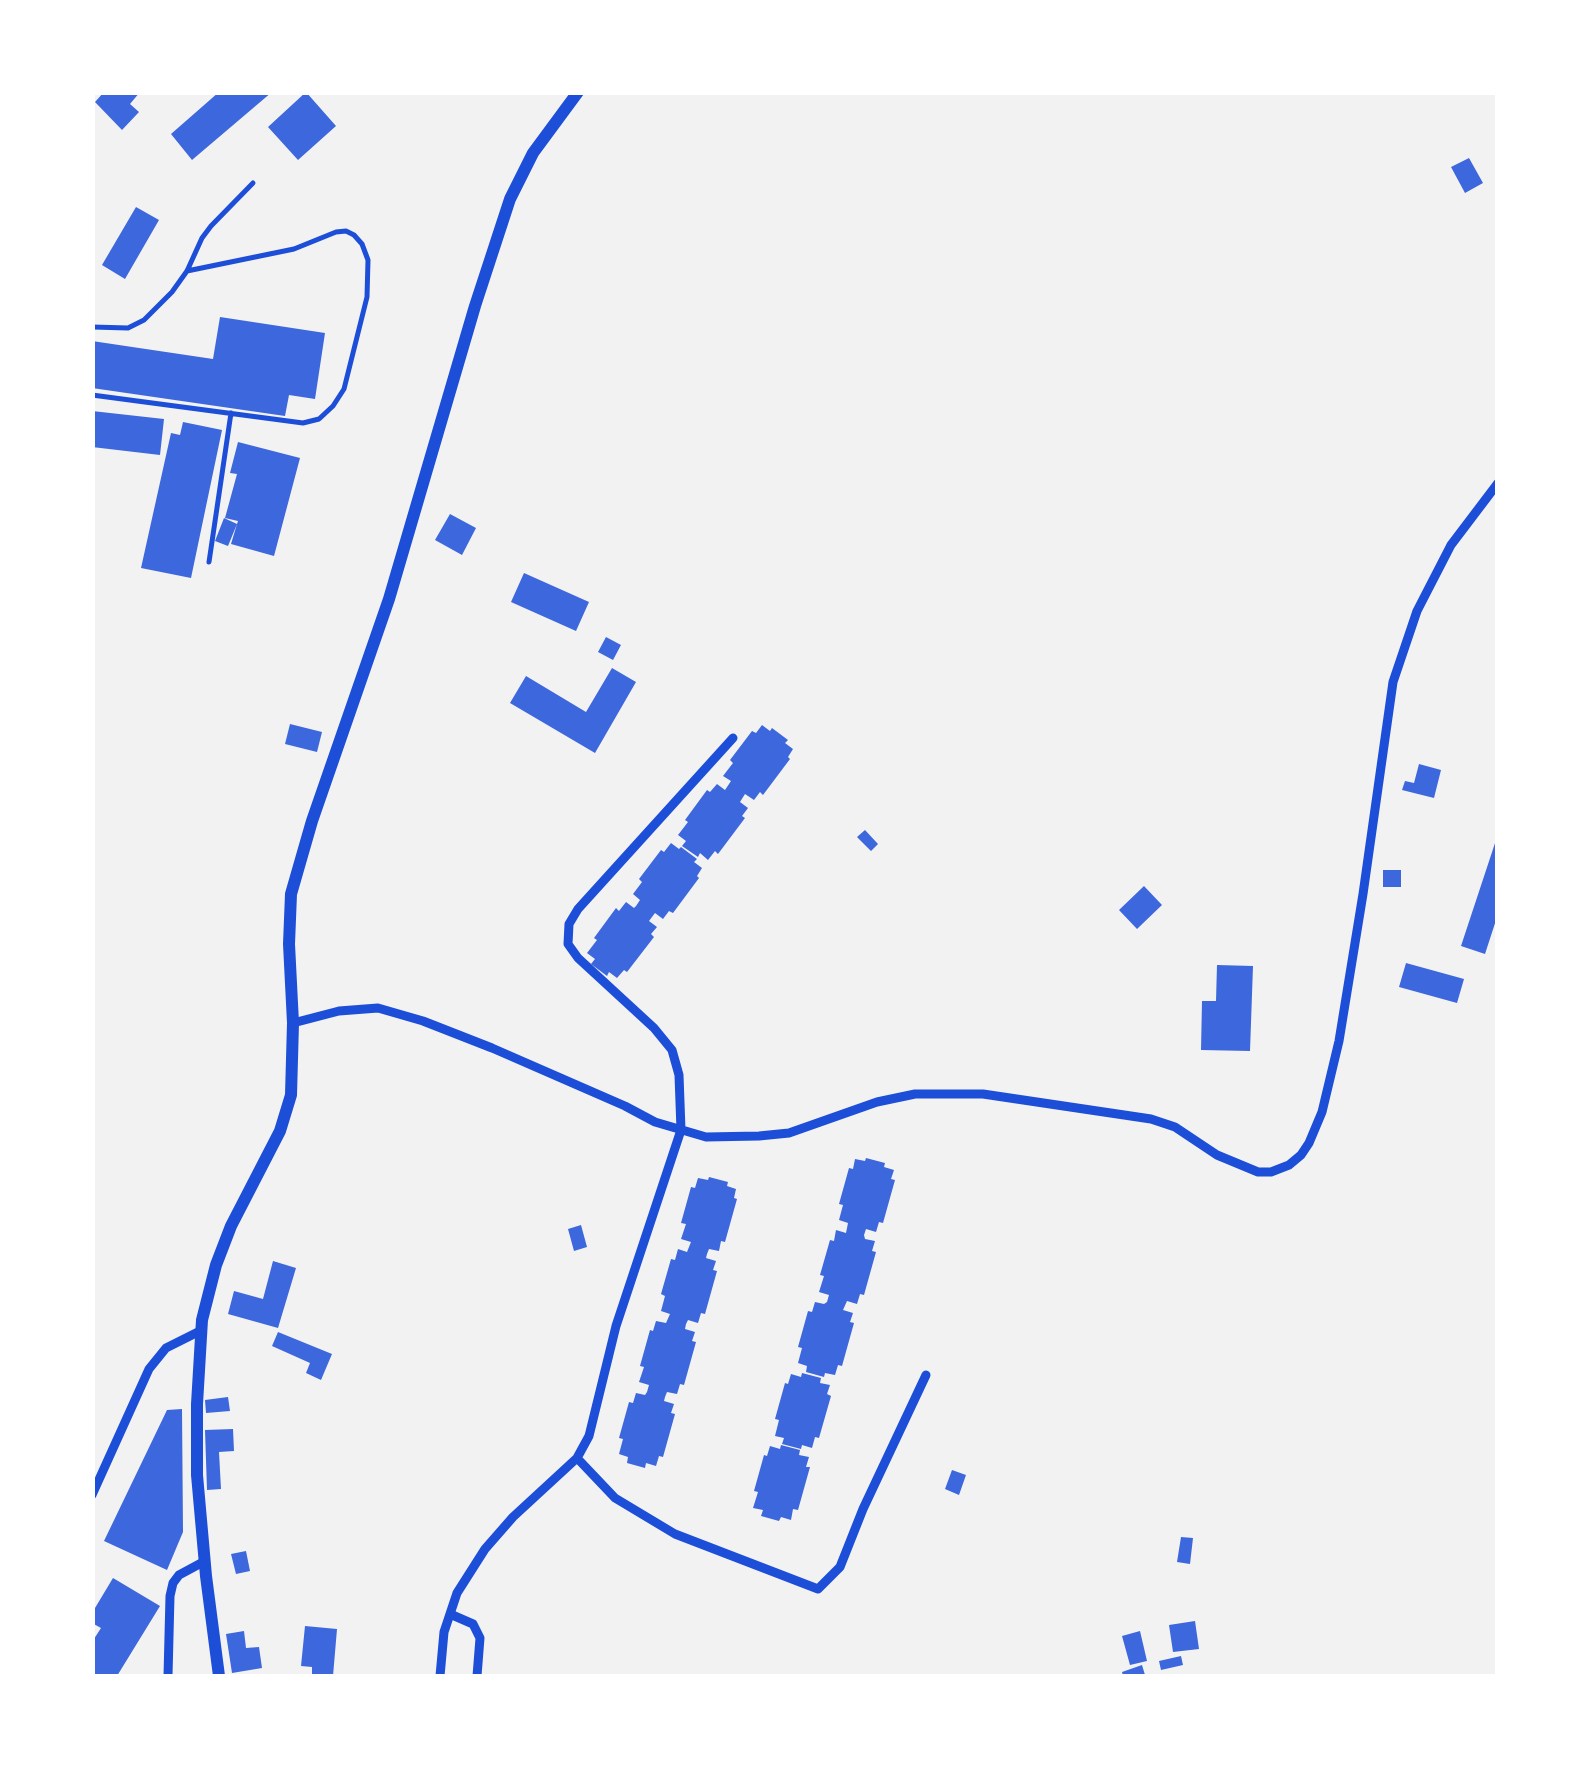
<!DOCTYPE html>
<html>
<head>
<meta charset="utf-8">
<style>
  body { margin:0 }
  #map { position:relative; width:1590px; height:1769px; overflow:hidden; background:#f2f2f2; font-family:Karla,sans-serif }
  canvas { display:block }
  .frame { position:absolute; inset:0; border:95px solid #fff; pointer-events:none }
</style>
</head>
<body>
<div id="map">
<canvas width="1590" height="1769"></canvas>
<div class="frame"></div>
</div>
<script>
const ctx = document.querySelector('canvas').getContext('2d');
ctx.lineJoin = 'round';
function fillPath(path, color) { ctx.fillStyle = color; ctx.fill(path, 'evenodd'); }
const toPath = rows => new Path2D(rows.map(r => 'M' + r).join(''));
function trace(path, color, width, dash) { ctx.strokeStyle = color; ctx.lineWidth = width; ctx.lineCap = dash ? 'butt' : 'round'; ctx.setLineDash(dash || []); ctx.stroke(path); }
const building = toPath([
  [104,92,140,92,130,104,139,112,122,130,95,102],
  [219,92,272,92,192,160,171,134],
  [306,92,336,126,298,160,268,127],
  [1469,158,1483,183,1465,193,1451,167],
  [136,207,159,220,125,279,102,265],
  [220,317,325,333,315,399,289,395,285,416,92,388,92,341,213,359],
  [92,411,164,419,160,455,92,447],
  [183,422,222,430,191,578,141,568,171,433,180,435],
  [238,442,300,458,274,556,231,544,237,524,228,546,215,541,224,518,237,524,238,521,225,518,237,474,230,473],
  [450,514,476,528,462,555,435,540],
  [524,573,589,602,576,631,511,602],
  [606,637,621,645,613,660,598,652],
  [612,668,636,682,595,753,510,703,526,676,586,712],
  [290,724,322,732,317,752,285,744],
  [762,725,770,731,772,728,788,740,785,743,793,749,788,757,790,759,763,795,760,792,754,800,745,794,740,802,748,808,742,816,745,818,718,854,715,851,708,860,700,853,698,857,682,846,686,841,678,835,688,822,685,820,707,790,710,792,717,784,725,790,731,781,723,776,733,763,730,760,752,731,756,733],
  [1419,764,1441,770,1434,798,1402,790,1405,781,1414,783],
  [865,830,878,844,871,851,857,837],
  [1498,834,1498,914,1485,954,1461,946],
  [671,843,679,849,681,847,697,859,694,862,702,868,697,876,699,878,673,913,669,911,663,919,655,913,649,921,657,927,651,934,654,937,627,972,624,970,617,978,609,972,607,976,591,964,595,959,587,953,597,940,594,938,616,908,619,911,626,902,634,908,636,906,640,900,633,894,642,882,639,879,661,850,664,852],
  [1383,870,1401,870,1401,887,1383,887],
  [1144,886,1162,905,1137,929,1119,910],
  [1406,963,1464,979,1457,1003,1399,987],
  [1217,965,1253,966,1250,1051,1201,1050,1202,1001,1216,1001],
  [866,1158,885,1163,884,1167,894,1170,891,1179,895,1180,883,1223,879,1222,876,1232,866,1229,864,1235,865,1239,875,1241,872,1251,876,1252,864,1295,860,1294,857,1304,847,1301,843,1310,853,1313,850,1322,854,1323,842,1366,838,1365,835,1375,825,1373,824,1377,806,1372,807,1366,798,1363,802,1348,798,1347,808,1311,812,1312,815,1302,824,1304,827,1302,829,1295,819,1292,824,1276,820,1275,830,1240,834,1241,836,1230,846,1233,848,1223,839,1220,843,1205,839,1204,849,1168,853,1169,855,1159,865,1161],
  [709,1177,728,1182,727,1186,736,1189,734,1198,737,1199,725,1242,721,1241,719,1251,709,1249,707,1254,706,1258,716,1261,713,1270,717,1271,705,1314,701,1313,698,1323,688,1320,686,1324,685,1329,695,1332,692,1341,696,1342,684,1385,680,1384,677,1394,667,1392,665,1397,664,1401,674,1404,671,1413,675,1414,663,1457,659,1456,656,1466,646,1463,645,1468,627,1463,628,1457,619,1454,623,1439,619,1438,629,1402,633,1403,636,1393,645,1395,647,1392,649,1385,639,1382,644,1367,640,1366,650,1330,653,1331,656,1321,666,1323,670,1314,661,1311,665,1296,661,1294,671,1259,675,1260,678,1249,687,1252,691,1242,681,1239,686,1224,681,1223,691,1187,695,1188,698,1178,708,1180],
  [581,1225,587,1247,574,1251,568,1229],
  [273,1261,296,1268,278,1328,228,1314,234,1291,263,1299],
  [278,1332,332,1354,321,1380,306,1373,310,1363,272,1346],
  [802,1373,821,1378,820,1383,830,1385,827,1394,831,1396,819,1438,815,1437,812,1448,802,1445,801,1449,782,1444,784,1438,775,1436,779,1420,775,1419,785,1383,788,1384,791,1374,801,1377],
  [228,1397,230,1411,206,1413,205,1400],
  [182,1409,183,1532,167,1570,104,1541,167,1410],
  [233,1429,234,1451,219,1452,221,1489,207,1490,205,1430],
  [781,1445,800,1450,799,1455,809,1457,806,1467,810,1467,798,1510,793,1509,791,1520,781,1517,779,1521,761,1516,763,1510,753,1508,758,1492,754,1491,764,1455,767,1456,770,1446,780,1449],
  [952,1470,966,1475,959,1495,945,1489],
  [1181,1537,1193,1538,1190,1564,1177,1562],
  [246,1551,250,1571,236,1574,231,1554],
  [113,1578,160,1606,117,1676,92,1676,92,1642,101,1628,92,1623,92,1613],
  [1195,1621,1199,1649,1173,1652,1169,1625],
  [305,1626,337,1629,333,1676,312,1676,312,1667,301,1666],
  [244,1631,246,1648,259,1647,262,1668,232,1673,226,1634],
  [1140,1631,1147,1661,1130,1665,1122,1636],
  [1181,1656,1183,1665,1161,1670,1159,1661],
  [1142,1665,1145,1675,1123,1676,1122,1672]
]);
const service = toPath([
  [92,327,128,328,144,320,172,292,187,271,202,238,211,226,253,183],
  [92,395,303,423,319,419,333,406,344,389,367,297,368,260,362,244,354,235,346,231,336,232,294,249,187,271],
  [209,562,231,413]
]);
const minor = toPath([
  [293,1023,339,1011,378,1008,423,1021,492,1048,625,1106,655,1122,706,1137,759,1136,789,1133,877,1102,915,1094,983,1094,1151,1119,1175,1127,1217,1155,1258,1172,1271,1172,1289,1165,1301,1155,1309,1143,1322,1112,1339,1041,1363,894,1393,682,1417,611,1451,545,1498,483],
  [577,1458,615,1498,675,1534,818,1589,840,1567,863,1509,926,1375],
  [92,1495,149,1369,166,1348,202,1330],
  [450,1614,473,1624,480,1638,477,1676],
  [168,1676,170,1596,173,1583,179,1575,205,1561],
  [440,1676,444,1632,457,1593,485,1549,513,1517,577,1458,589,1436,616,1326,681,1130,679,1075,672,1050,654,1028,578,958,568,944,569,924,578,909,733,738]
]);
const secondary = toPath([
  [219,1676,206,1576,197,1475,197,1404,202,1320,216,1265,231,1226,280,1131,291,1095,293,1023,289,944,291,894,312,821,389,599,475,306,510,199,533,153,578,92]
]);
fillPath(building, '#3d67dc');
trace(service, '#1d4ed8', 5);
trace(minor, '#1d4ed8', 9);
trace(secondary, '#1d4ed8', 12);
</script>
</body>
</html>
